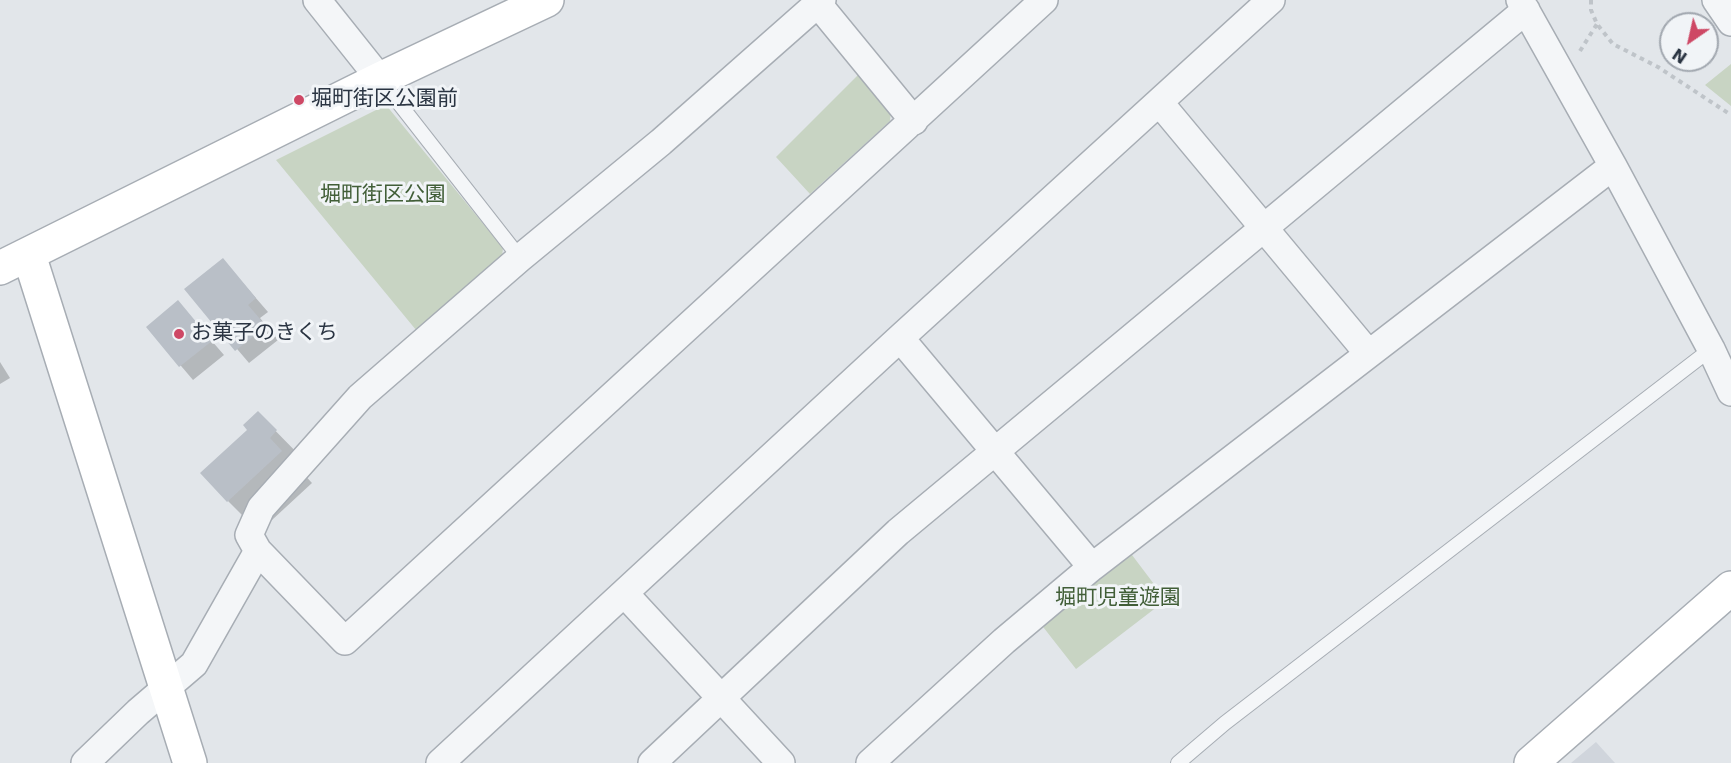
<!DOCTYPE html>
<html>
<head>
<meta charset="utf-8">
<style>
  body { margin:0 }
  #map { position:relative; width:1731px; height:763px; overflow:hidden; background:#e2e6ea; font-family:"DejaVu Sans",sans-serif }
  canvas { display:block }
  .north { position:absolute; left:1659px; top:12px; width:60px; height:60px; box-sizing:border-box; background:#f1f4f7; border:2px solid #a1a7af; border-radius:50%; rotate:214deg; font-size:16px; font-weight:700; line-height:24px; text-align:center; color:#2a3442 }
  .north::after { content:''; display:block; margin:auto; width:21px; height:27px; background:#ce4865; clip-path:polygon(50% 0,100% 100%,50% 72%,0 100%) }
</style>
</head>
<body>
<div id="map">
<canvas width="1731" height="763"></canvas>
<div class="north">N</div>
</div>
<script>
const ctx = document.querySelector('canvas').getContext('2d');
ctx.lineJoin = 'round';
function fillPath(path, color) { ctx.fillStyle = color; ctx.fill(path, 'evenodd'); }
const toPath = rows => new Path2D(rows.map(r => 'M' + r).join(''));
function trace(path, color, width, dash) { ctx.strokeStyle = color; ctx.lineWidth = width; ctx.lineCap = dash ? 'butt' : 'round'; ctx.setLineDash(dash || []); ctx.stroke(path); }
function drawText(font, color, halo, rows, align = 'center') {
  ctx.font = font + ' "DejaVu Sans","Noto Sans JP",sans-serif'; ctx.lineWidth = 6; ctx.setLineDash([]); ctx.textBaseline = 'middle'; ctx.strokeStyle = halo; ctx.fillStyle = color; for (const [text, x, y, turn = 0] of rows) {
    ctx.save(); ctx.translate(x, y); ctx.rotate((+turn || 0) * Math.PI / 180); ctx.textAlign = isNaN(turn) ? turn : align; if (halo) ctx.strokeText(text, 0, 0); ctx.fillText(text, 0, 0); ctx.restore();
  }
}
const built = toPath([
  [1596,742,1615,763,1571,763]
]);
const green = toPath([
  [1731,64,1731,106,1705,85],
  [859,74,891,111,890,121,810,194,776,157],
  [386,105,503,248,501,265,421,336,276,160],
  [1129,551,1166,600,1076,669,1040,623]
]);
const shadow = toPath([
  [223,260,268,312,260,318,278,340,249,363,186,289],
  [178,302,224,355,193,380,148,327],
  [0,362,10,378,0,384],
  [258,413,307,463,300,470,312,483,259,532,228,501,249,430]
]);
const building = toPath([
  [223,258,256,298,248,305,266,326,235,351,184,289],
  [178,300,212,341,179,367,146,327],
  [258,411,277,430,270,438,282,451,227,502,200,473,247,430,243,425]
]);
const path = toPath([
  [1591,0,1591,10,1597,24,1613,44,1658,67,1731,115],
  [1580,51,1597,24]
]);
const lane = toPath([
  [380,79,520,258],
  [1178,763,1225,723,1711,349]
]);
const street = toPath([
  [317,0,380,79],
  [822,0,661,142,520,258,360,397,261,508,249,535,258,551,345,641,1044,0],
  [1520,0,1613,166,1711,349,1731,392],
  [1716,0,1731,22],
  [818,4,914,121],
  [1159,102,1368,353],
  [900,338,1092,567],
  [624,593,781,763],
  [85,763,138,712,194,664,258,551],
  [440,763,900,338,1271,0],
  [652,763,898,532,1526,10],
  [870,763,1004,641,1092,567,1613,166]
]);
const secondary = toPath([
  [29,255,190,763],
  [0,268,380,79,547,0],
  [1531,763,1731,588]
]);
const markers = [
  [299,100,6,"#ce4865"],
  [179,334,6,"#ce4865"]
];
const poiNames = [
  ["堀町街区公園前",311,100],
  ["お菓子のきくち",191,334]
];
const parkNames = [
  ["堀町街区公園",383,196],
  ["堀町児童遊園",1118,599]
];
fillPath(built, '#d0d5dc');
fillPath(green, '#c8d4c3');
fillPath(shadow, '#0003');
fillPath(building, '#b9bfc7');
trace(lane, '#a7adb4', 16);
trace(street, '#a7adb4', 30);
trace(secondary, '#a7adb4', 36);
trace(path, '#bfc4c9', 4, [4.5, 4.5]);
trace(lane, '#f4f6f8', 14);
trace(street, '#f4f6f8', 27);
trace(secondary, '#fff', 33);
for (const [x, y, r, color] of markers) { const dot = new Path2D(); dot.arc(x, y, r, 0, 2 * Math.PI); ctx.fillStyle = color; ctx.fill(dot); trace(dot, '#f1f4f7', 2); }
drawText('21px', '#2a3442', '#f1f4f7', poiNames, 'left');
drawText('21px', '#415e37', '#f1f4f7', parkNames);
</script>
</body>
</html>
